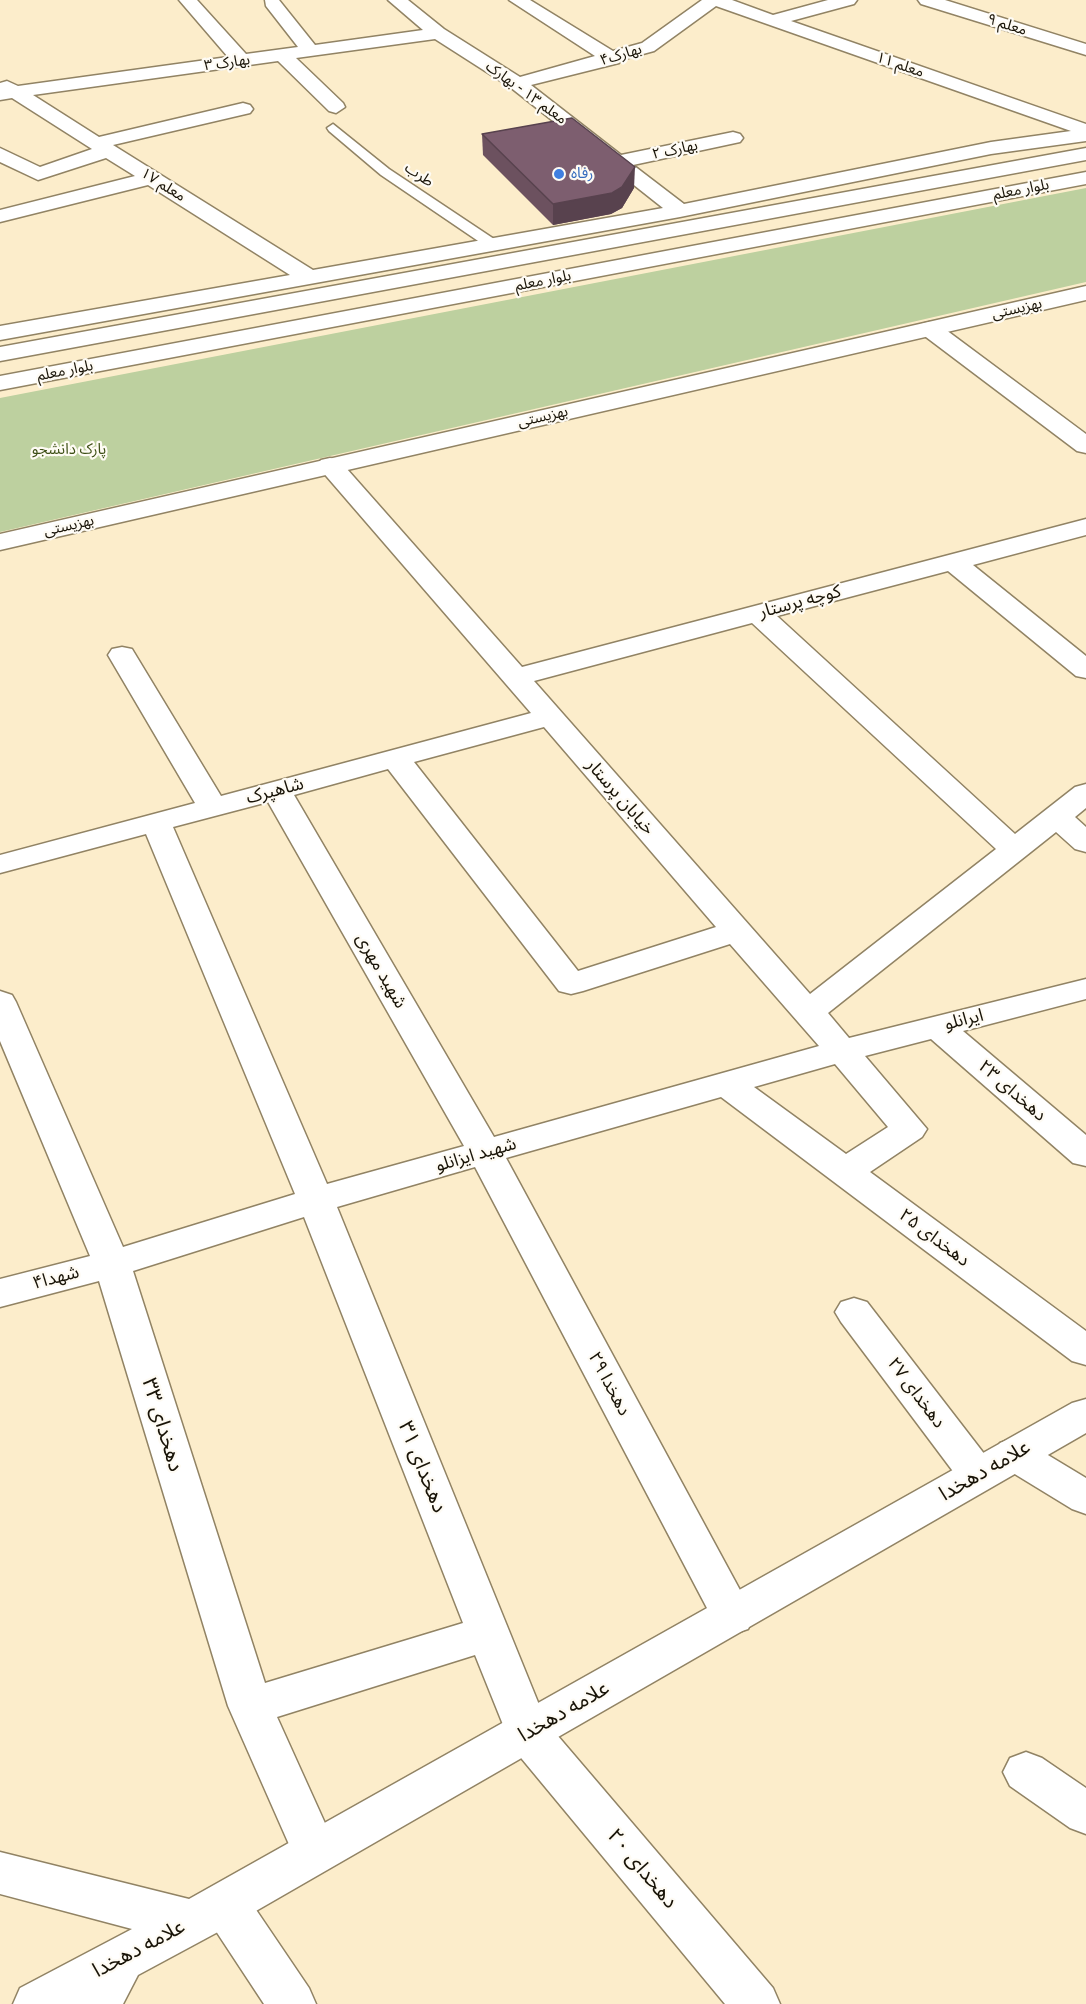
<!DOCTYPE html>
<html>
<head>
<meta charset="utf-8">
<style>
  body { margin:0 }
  canvas { display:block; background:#fcedcb }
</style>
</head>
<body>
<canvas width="1086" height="2004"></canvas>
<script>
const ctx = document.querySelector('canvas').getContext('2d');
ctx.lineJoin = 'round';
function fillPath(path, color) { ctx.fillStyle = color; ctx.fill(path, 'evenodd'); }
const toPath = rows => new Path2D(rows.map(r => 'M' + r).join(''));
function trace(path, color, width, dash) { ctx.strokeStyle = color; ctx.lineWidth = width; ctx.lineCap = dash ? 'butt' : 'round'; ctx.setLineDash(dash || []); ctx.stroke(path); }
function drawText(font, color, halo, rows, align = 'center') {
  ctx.font = font + ' "Fira Sans Condensed","Noto Sans Arabic",sans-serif'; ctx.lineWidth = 4.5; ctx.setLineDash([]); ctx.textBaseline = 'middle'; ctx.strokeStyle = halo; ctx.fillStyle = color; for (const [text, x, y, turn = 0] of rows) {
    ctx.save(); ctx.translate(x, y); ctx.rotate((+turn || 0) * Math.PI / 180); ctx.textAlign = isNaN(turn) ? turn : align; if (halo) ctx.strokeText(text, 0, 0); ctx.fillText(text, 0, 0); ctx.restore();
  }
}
const green = toPath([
  [1086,188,1086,282,0,532,0,398]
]);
const lane = toPath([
  [333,124,389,169,497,241,497,247,487,247,381,175,329,131,327,128,333,124]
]);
const street = toPath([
  [179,0,197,0,246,54,298,47,266,6,265,0,279,0,315,45,423,30,388,0,408,0,444,29,520,77,595,56,509,0,530,0,613,51,642,43,702,0,732,0,773,15,828,0,857,0,854,4,791,21,1086,124,1086,141,991,154,680,217,0,340,0,326,290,275,148,185,0,222,0,210,135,176,106,158,38,180,0,162,0,148,40,167,92,149,12,98,0,100,0,83,7,81,18,86,228,57,179,0],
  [716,6,1071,131,991,142,684,204,633,165,740,142,743,138,740,134,733,132,621,155,531,85,619,63,621,60,654,51,716,6],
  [435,39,510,87,663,208,313,270,113,145,250,113,253,109,250,105,243,103,99,137,33,95,278,61,329,111,336,113,345,107,343,103,296,58,435,39],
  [918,0,945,0,1086,44,1086,55,921,4,918,0],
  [930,322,938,324,1086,434,1086,453,1077,451,922,334,919,329,922,324,930,322],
  [330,458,339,460,522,667,1086,519,1086,535,973,565,1086,656,1086,678,1076,676,948,571,777,616,1015,834,1075,787,1086,784,1086,808,1075,817,1086,827,1086,852,1075,849,1056,832,828,1013,849,1038,1086,979,1086,999,963,1031,1086,1135,1086,1166,1073,1163,931,1039,865,1056,927,1129,922,1137,870,1172,1086,1331,1086,1365,1072,1361,721,1097,506,1158,754,1616,748,1629,733,1634,718,1629,475,1167,337,1207,546,1722,773,1988,780,2004,725,2004,512,1747,475,1655,277,1717,338,1852,331,1867,315,1873,299,1867,228,1706,99,1281,0,1307,0,1279,90,1256,0,1041,0,991,12,995,16,1002,123,1247,295,1194,146,834,0,873,0,855,195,803,108,655,112,649,122,647,132,649,221,796,531,713,321,470,318,465,321,460,330,458],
  [752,623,996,849,810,994,534,681,752,623],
  [544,727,716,927,578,971,414,762,544,727],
  [388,769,559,991,571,994,583,991,730,944,819,1046,494,1137,294,795,388,769],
  [268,802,464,1146,327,1184,173,827,268,802],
  [835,1064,888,1127,846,1154,754,1087,835,1064],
  [304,1217,463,1623,265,1683,133,1271,304,1217],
  [854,1298,867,1302,992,1464,998,1475,992,1486,978,1491,964,1486,841,1322,835,1312,841,1302,854,1298],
  [1014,1438,1028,1443,1086,1478,1086,1514,1072,1509,1000,1465,994,1454,1000,1443,1014,1438],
  [1026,1752,1042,1758,1086,1788,1086,1834,1070,1828,1010,1786,1003,1772,1010,1758,1026,1752],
  [225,1882,242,1889,309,1988,316,2004,264,2004,208,1919,201,1904,208,1889,225,1882]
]);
const secondary = toPath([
  [1086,286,1086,300,0,550,0,534,1086,286],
  [1086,1399,1086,1433,242,1919,138,1975,123,2004,13,2004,20,1988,132,1929,0,1894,0,1852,189,1899,1072,1403,1086,1399]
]);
const primary = toPath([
  [1086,148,1086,160,0,361,0,347,1086,148],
  [1086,172,1086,184,0,390,0,376,1086,172]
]);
const wall = toPath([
  [482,134,634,188,622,208,611,214,553,225,483,155]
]);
const shadedWall = toPath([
  [635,167,634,188,622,208,611,214,553,225,553,204]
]);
const building = toPath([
  [572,118,635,167,622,187,612,193,553,204,482,134,572,118]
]);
const markers = [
  [559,174,6,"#3f7fe0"]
];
const farStreetnames = [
  ["معلم ۹",1007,25,18],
  ["بهارک۴",621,55,-17],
  ["بهارک ۳",227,63,-8],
  ["معلم ۱۱",900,65,19],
  ["معلم ۱۳ - بهارک",526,93,36],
  ["بهارک ۲",675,150,-12],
  ["طرب",419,175,34],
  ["معلم ۱۷",163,185,32],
  ["بلوار معلم",1021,190,-11],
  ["بلوار معلم",543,281,-11],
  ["بهزیستی",1017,309,-13],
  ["بلوار معلم",65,371,-11],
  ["بهزیستی",543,417,-13],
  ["بهزیستی",69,526,-13]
];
const farShopnames = [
  ["رفاه",571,174]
];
const farParknames = [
  ["پارک دانشجو",69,450]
];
const streetNames = [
  ["کوچه پرستار",800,602,-15],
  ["شاهپرک",275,791,-15],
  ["خیابان پرستار",620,797,49],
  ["شهید مهری",381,971,60],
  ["ایرانلو",964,1020,-14],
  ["دهخدای ۲۳",1012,1091,41],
  ["شهید ایزانلو",476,1155,-16],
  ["دهخدای ۲۵",934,1238,37],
  ["شهدا۴",56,1278,-15],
  ["دهخدا ۲۹",609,1384,62],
  ["دهخدای ۲۷",916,1393,53]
];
const nearStreetnames = [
  ["دهخدای ۳۳",162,1425,73],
  ["دهخدای ۳۱",422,1467,68],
  ["علامه دهخدا",985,1471,-30],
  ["علامه دهخدا",564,1712,-30],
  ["دهخدای ۲۰",642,1869,50],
  ["علامه دهخدا",139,1949,-28]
];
fillPath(green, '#bdd09f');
trace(lane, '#918364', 3);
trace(street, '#918364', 3);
trace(secondary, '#918364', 3);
trace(primary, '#918364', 3);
fillPath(lane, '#fff');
fillPath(street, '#fff');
fillPath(secondary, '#fff');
fillPath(primary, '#fff');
fillPath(wall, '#6c515f');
fillPath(shadedWall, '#58424e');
fillPath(building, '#7d5e6f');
trace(building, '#58424e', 1.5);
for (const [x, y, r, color] of markers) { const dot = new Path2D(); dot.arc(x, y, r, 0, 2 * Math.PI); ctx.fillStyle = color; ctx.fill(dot); trace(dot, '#fefbf4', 2); }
drawText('15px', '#181307', '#fefbf4', farStreetnames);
drawText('15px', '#366cbe', '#fefbf4', farShopnames, 'left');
drawText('15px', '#3d4f15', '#fefbf4', farParknames);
drawText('18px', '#181307', '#fefbf4', streetNames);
drawText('21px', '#181307', '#fefbf4', nearStreetnames);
</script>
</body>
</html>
